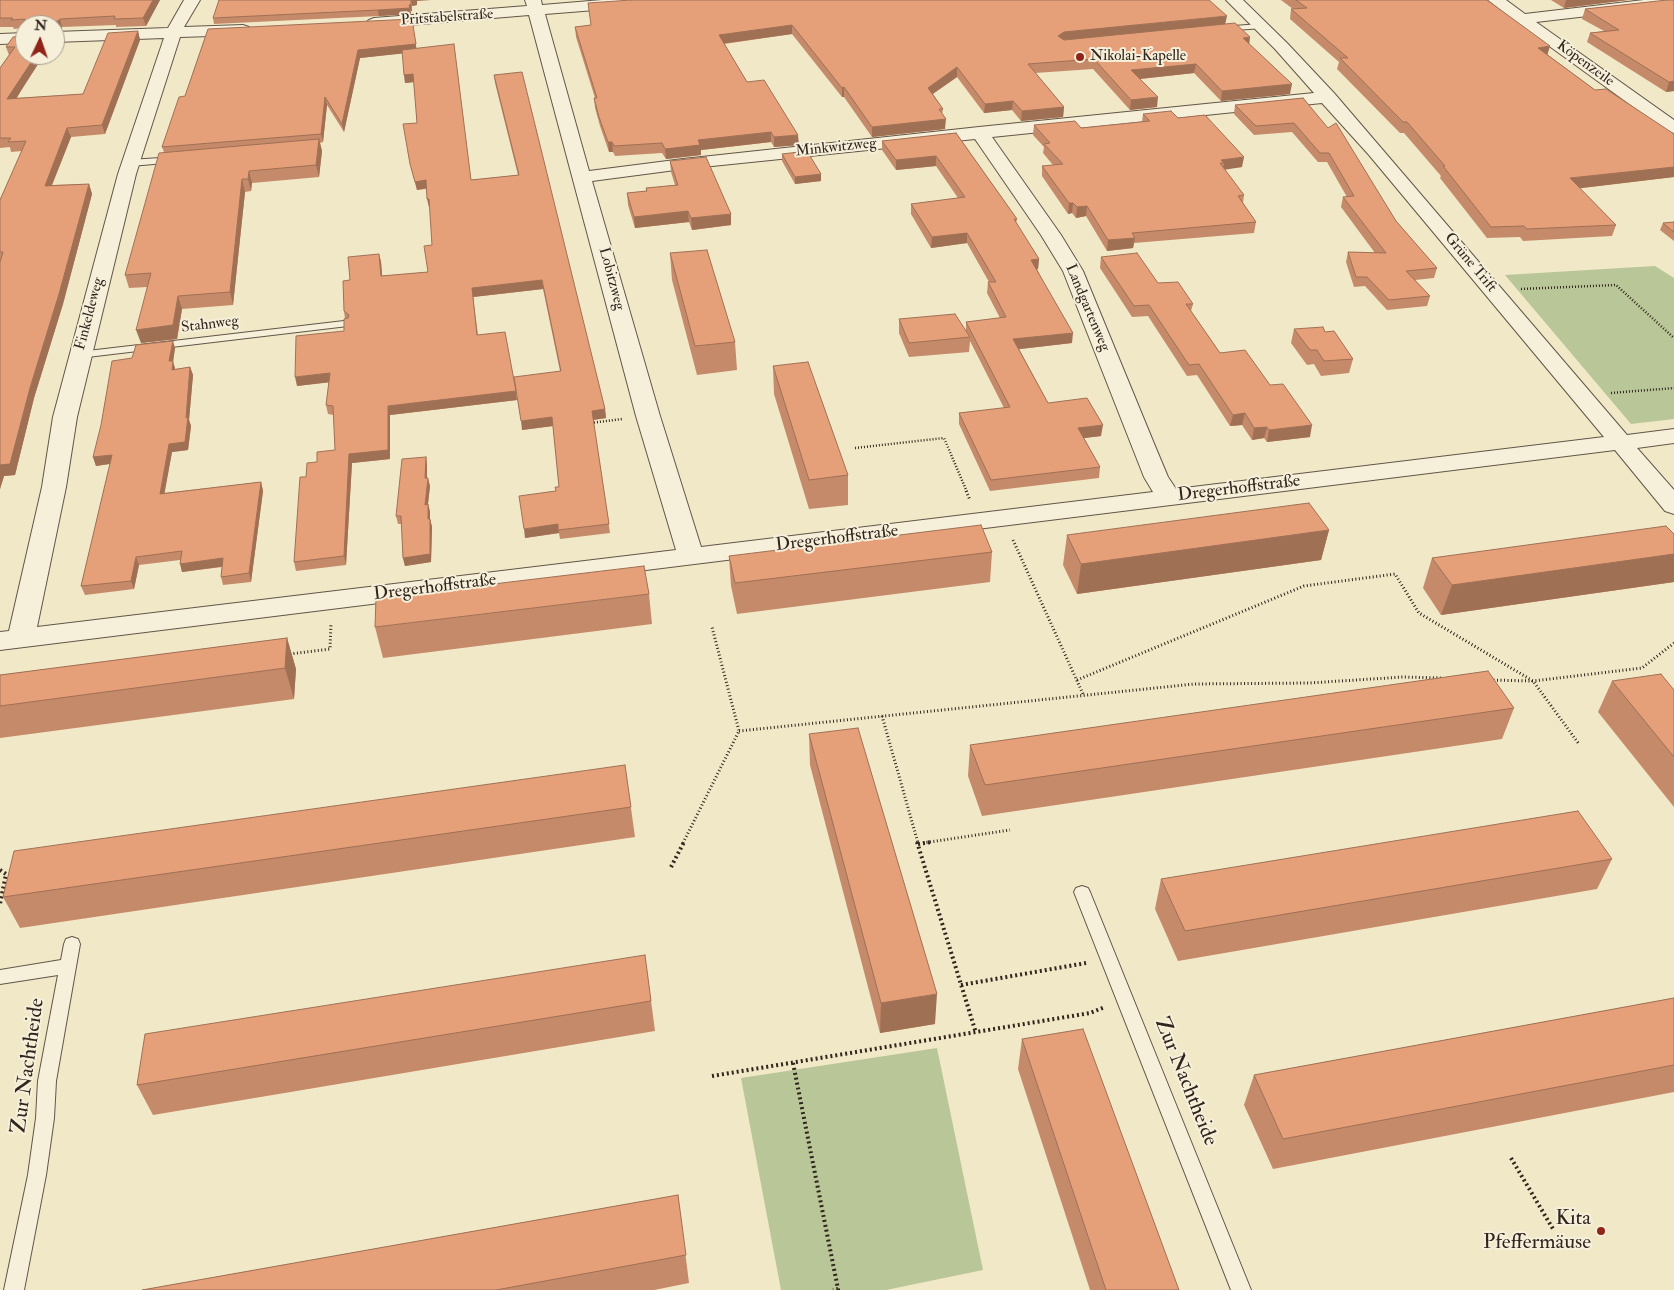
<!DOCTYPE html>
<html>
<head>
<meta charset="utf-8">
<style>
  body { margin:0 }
  #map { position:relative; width:1674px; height:1290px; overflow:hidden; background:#f1e8c7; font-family:"IM FELL Double Pica",serif }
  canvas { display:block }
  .north { position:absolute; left:15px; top:15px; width:50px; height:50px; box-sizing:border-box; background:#f6f0db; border:1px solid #a89f8f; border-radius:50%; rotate:3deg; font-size:14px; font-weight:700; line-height:20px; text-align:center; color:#32251e }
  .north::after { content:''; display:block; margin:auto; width:18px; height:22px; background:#8f2418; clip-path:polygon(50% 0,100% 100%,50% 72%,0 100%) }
</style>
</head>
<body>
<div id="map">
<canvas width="1674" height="1290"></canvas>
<div class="north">N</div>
</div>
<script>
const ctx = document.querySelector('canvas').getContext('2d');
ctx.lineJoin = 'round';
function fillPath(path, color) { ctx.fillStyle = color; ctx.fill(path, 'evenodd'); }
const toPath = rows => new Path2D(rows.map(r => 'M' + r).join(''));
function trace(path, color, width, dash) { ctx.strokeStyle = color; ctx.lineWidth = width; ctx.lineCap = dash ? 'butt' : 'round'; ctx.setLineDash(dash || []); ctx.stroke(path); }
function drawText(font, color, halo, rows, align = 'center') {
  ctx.font = font + ' "IM FELL Double Pica",serif'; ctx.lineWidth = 4; ctx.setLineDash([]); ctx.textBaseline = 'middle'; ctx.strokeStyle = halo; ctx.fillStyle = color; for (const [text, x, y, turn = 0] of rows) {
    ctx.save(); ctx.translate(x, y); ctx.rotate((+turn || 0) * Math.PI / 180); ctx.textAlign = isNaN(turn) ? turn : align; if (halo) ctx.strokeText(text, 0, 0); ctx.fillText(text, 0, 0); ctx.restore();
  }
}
const green = toPath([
  [1655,266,1674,278,1674,419,1631,424,1505,275],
  [937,1048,983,1270,886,1290,781,1290,741,1078]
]);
const pathFar2 = toPath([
  [1521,289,1616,285,1674,338],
  [1611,393,1674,388],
  [591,423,622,419],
  [855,448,944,438,967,492]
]);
const pathFar1 = toPath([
  [966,491,970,500],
  [1013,540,1083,694],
  [290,654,330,649,331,623],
  [1077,680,1304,586,1395,574,1419,613,1533,681,1579,744],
  [1490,680,1533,681,1642,668,1674,643],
  [882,716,918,843],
  [739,731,1194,684,1309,683,1403,677,1443,678],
  [683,843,739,731,712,627],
  [923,843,1010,830]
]);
const path = toPath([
  [917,842,976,1033],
  [918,844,932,842],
  [671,867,684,842],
  [0,870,6,874,0,904],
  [961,985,1086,963],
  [793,1063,838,1289,833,1290],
  [712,1076,1090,1013,1105,1007],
  [1511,1158,1553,1229]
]);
const service = toPath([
  [1260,24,1264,26,1263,28,1221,31,1217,29,1221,27,1260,24],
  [175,157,178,158,178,162,130,166,125,163,130,160,175,157],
  [344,321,349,324,348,326,79,358,74,355,79,352,344,321],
  [1082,886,1088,888,1090,892,1251,1290,1231,1290,1074,892,1076,888,1082,886],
  [72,937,78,939,80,944,56,1081,54,1118,46,1175,24,1290,4,1290,28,1175,36,1118,38,1081,58,975,0,984,0,970,61,960,64,944,66,939,72,937]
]);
const minor = toPath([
  [184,0,200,0,184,27,243,25,249,27,251,30,249,33,243,35,180,37,136,174,77,417,66,487,37,627,676,550,636,416,529,15,374,28,369,26,366,23,369,20,374,18,527,6,525,0,541,0,542,5,602,0,667,0,664,3,659,5,545,14,589,171,683,159,979,127,1314,93,1275,49,1226,0,1243,0,1287,43,1334,93,1627,435,1674,429,1674,443,1637,448,1674,490,1674,514,1665,511,1615,450,0,650,0,632,9,631,42,487,53,417,118,174,164,38,55,42,55,32,168,28,184,0],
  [1322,103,1369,155,1604,437,1176,489,1168,477,1155,446,1083,271,1061,235,992,137,1322,103],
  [975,139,1041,235,1063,271,1144,477,1153,492,701,547,660,416,592,181,683,169,975,139],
  [1488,0,1506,0,1525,14,1644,0,1674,0,1674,6,1536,22,1674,120,1674,133,1668,132,1516,22,1488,0],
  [25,33,25,43,0,44,0,34,25,33]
]);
const wall = toPath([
  [0,0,160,0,146,26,116,27,116,25,62,27,61,30,55,25,17,98,83,94,138,31,140,40,105,134,71,137,52,185,89,184,92,194,63,304,34,398,15,475,4,476,0,489,0,200,22,151,11,152,10,147,0,148,0,68,9,55,6,47,23,36,23,28,14,29,13,27,0,27],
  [1281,0,1487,0,1548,55,1595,90,1674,134,1674,177,1579,188,1616,225,1612,236,1523,241,1520,237,1487,238,1440,178,1441,176,1404,133,1400,133,1337,69,1339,62,1290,19,1291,9,1293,9],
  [1551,0,1628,0,1564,8],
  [1667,0,1674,91,1666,92,1587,42,1590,33,1604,31,1582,19,1585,9],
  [417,1,417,5,412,6,412,11,410,11,411,14,379,16,214,24,213,18],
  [1225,24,1249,44,1290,94,1221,101,1194,73,1140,79,1157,107,1130,110,1093,69,1035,73,1064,107,1063,117,1021,121,1012,110,984,113,957,77,933,94,943,109,942,114,945,129,872,137,844,97,842,97,792,34,724,44,747,82,799,145,774,147,771,142,701,150,701,155,666,159,662,153,615,156,613,152,609,152,600,126,595,108,594,98,595,98,576,37,575,27,591,25],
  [208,29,416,48,471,180,518,175,495,83,494,75,605,409,606,418,593,420,610,533,560,539,559,533,525,538,559,487,553,426,522,430,560,371,543,289,473,297,478,335,517,400,390,415,390,459,352,463,346,565,296,571,294,562,306,477,317,462,335,450,334,415,328,414,326,405,329,382,297,386,344,331,345,319,344,311,350,280,379,254,381,262,382,276,428,272,432,245,430,207,429,207,426,189,417,190,410,164,417,123,414,82,405,83,403,53,360,58,344,132,327,105,323,142,320,143,322,151,319,177,252,183,251,191,245,192,233,305,182,309,177,339,141,343,147,287,129,288,125,275,164,152,162,147,185,96],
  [1303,98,1396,221,1437,268,1434,278,1415,280,1430,296,1427,306,1387,310,1365,286,1354,287,1346,262,1348,252,1375,253,1341,207,1343,197,1347,197,1327,162,1318,162,1292,132,1254,135,1234,114,1235,105],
  [1143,114,1178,118,1242,167,1224,169,1244,195,1243,203,1256,222,1254,233,1134,243,1133,248,1107,251,1086,216,1076,218,1072,213,1068,214,1042,176,1042,166,1053,165,1043,153,1044,147,1033,135,1034,125,1081,128,1142,122],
  [956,133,1017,219,1016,223,1039,259,1038,269,1037,269,1072,343,1019,349,1048,403,1101,436,1084,438,1100,467,1099,478,990,491,959,424,959,413,1004,408,970,341,969,352,909,357,899,333,899,319,966,330,966,322,1000,318,987,293,988,282,989,282,967,243,931,248,911,214,911,204,958,198,936,166,896,170,882,150,882,141],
  [782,154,821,181,795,184,782,161],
  [670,161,731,225,692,230,689,222,635,228,628,205,627,193,646,191,646,188,675,185,671,172],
  [1674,222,1674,241,1660,230,1663,223],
  [670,253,735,342,737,370,697,375,672,280],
  [1101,257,1158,283,1193,304,1191,311,1220,353,1270,385,1310,437,1267,442,1264,438,1252,440,1242,425,1230,426,1197,375,1187,376,1148,316,1132,317,1100,268],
  [1294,329,1325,332,1353,359,1349,373,1321,376,1314,364,1307,365,1291,343],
  [175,348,173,362,175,369,190,367,193,375,189,420,191,426,188,450,172,452,164,493,261,482,263,491,251,582,223,585,221,577,222,567,182,572,180,560,139,565,134,589,85,595,81,586,110,464,96,466,93,457,132,358],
  [773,366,848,475,848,505,809,509,774,394],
  [426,457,427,465,427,478,430,486,428,504,430,512,430,519,432,527,431,562,405,566,403,558,402,524,398,524,396,516],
  [1329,530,1321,560,1077,594,1063,565,1067,535],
  [1674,534,1674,582,1441,615,1423,588,1432,558],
  [992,552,990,582,737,614,731,586,729,556],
  [649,594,652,624,383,658,375,627],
  [287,638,296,669,294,699,0,738,0,675],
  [1612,681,1674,690,1674,807,1598,712],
  [1514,708,1502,739,982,816,968,776,970,745],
  [809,734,935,1024,880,1033,810,765],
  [625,765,635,837,20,928,3,897],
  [1612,859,1597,889,1178,961,1155,909,1161,879],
  [645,955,655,1031,153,1115,137,1085],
  [1674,998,1674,1092,1273,1169,1244,1105,1254,1075],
  [1022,1039,1179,1290,1090,1290,1018,1069],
  [678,1195,689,1283,654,1290,142,1290]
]);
const shadedWall = toPath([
  [153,0,160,0,146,26,143,18],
  [411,0,431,0,417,1,417,5,412,6],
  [1566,0,1628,0,1564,8],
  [409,5,411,5,412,11,410,11],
  [410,8,411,14,379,16,378,10],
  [1227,16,1225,25,1063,41,1058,36,1064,32],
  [60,19,62,27,61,30,55,31,55,25,51,25,51,22],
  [412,19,417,52,360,58,344,132,342,124,358,50],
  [792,25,792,34,720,44,719,35],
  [138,31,140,40,105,134,102,125],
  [1250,37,1249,47,1243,38],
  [1550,46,1547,56,1538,48],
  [36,55,44,55,10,108,7,99],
  [1196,64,1194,73,1130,80,1131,70],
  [957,67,957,77,928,97,928,88],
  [413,74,415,82,405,83,404,75],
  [1674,81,1674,91,1666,92,1669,82],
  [1292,84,1290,94,1221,101,1222,91],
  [844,87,844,97,842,97,842,88],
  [325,97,327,105,323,142,321,134],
  [1158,97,1157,107,1130,110,1131,100],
  [1013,101,1012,110,984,113,985,104],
  [1064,107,1063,117,1021,121,1022,111],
  [946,119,945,129,872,137,872,127],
  [67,128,71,137,48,195,45,186],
  [771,132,771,142,701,150,701,155,666,159,665,149,698,140],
  [798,135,799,145,774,147,774,137],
  [319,139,322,151,319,177,316,165],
  [608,142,612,142,613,152,609,152],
  [936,156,936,166,896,170,896,160],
  [1244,157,1242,167,1223,170,1224,163,1221,160],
  [1674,167,1674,177,1566,190,1570,178],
  [249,171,252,183,251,191,248,179],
  [821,174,821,181,795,184,795,177],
  [242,179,245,192,233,305,230,292],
  [426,180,427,188,417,190,415,182],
  [89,184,92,194,63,304,34,398,15,475,4,476,0,489,0,465,30,388],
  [427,199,429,199,431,207,429,207],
  [1069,203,1073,203,1072,213,1068,214],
  [1087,206,1086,216,1076,218,1077,207],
  [688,211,689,222,635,228,634,217],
  [731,214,731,225,692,230,691,218],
  [967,233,967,243,931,248,932,237],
  [1135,238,1133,248,1107,251,1108,240],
  [379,254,381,262,383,285,381,276],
  [1039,259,1038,269,1030,270,1031,260],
  [542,280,543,289,473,297,478,344,472,288],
  [178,296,182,309,177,339,141,343,136,330],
  [1073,333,1072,343,1012,350,1013,339],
  [173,341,175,348,173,362,175,368,174,378,169,361],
  [190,367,193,375,189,420,191,426,188,450,172,452,163,502,160,494,169,444,186,418],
  [330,373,332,382,297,386,295,377],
  [516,391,517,400,390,415,390,459,352,463,346,565,344,556,349,454,388,406],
  [605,409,606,418,593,420,592,411],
  [1245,413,1242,425,1230,426,1233,415],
  [552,417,553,426,522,430,521,421],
  [1103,425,1101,436,1077,439,1078,428],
  [1312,425,1310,437,1267,442,1269,430],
  [1267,427,1264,438,1252,440,1254,428],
  [112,455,115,463,96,466,93,457],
  [426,457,427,465,427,486,425,478],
  [428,478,430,486,427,512,425,505],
  [261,482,263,491,251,582,249,573],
  [428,504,430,512,430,527,428,519],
  [430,519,432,527,431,562,405,566,403,558],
  [558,524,559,533,525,538,524,529],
  [1329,530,1321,560,1077,594,1081,564],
  [1674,554,1674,582,1441,615,1452,585],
  [136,557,139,565,134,589,131,581],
  [223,558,226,566,182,572,180,564],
  [287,638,296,669,294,699,285,668],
  [937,994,935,1024,880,1033,881,1003]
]);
const building = toPath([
  [0,0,153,0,143,18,114,19,115,16,60,19,58,21,51,22,51,25,25,25,25,55,36,55,7,99,83,94,108,33,138,31,102,125,67,128,45,186,89,184,59,294,30,388,10,464,0,465,0,262,3,252,0,252,0,200,26,141,8,142,11,138,0,138,0,68,15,47,6,47,13,37,23,36,23,23,25,19,11,20,13,18,0,18,0,0],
  [219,0,411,0,411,5,409,5,410,8,378,10,213,18,219,0],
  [631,0,1209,0,1227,16,1064,32,1058,36,1064,40,1235,23,1250,37,1243,38,1292,84,1222,91,1196,64,1131,70,1158,97,1131,100,1094,59,1028,64,1064,107,1022,111,1013,101,985,104,957,67,928,88,943,109,939,109,946,119,872,127,844,87,842,88,792,25,719,35,747,82,764,80,798,135,774,137,771,132,698,140,700,145,665,149,662,143,614,146,612,142,608,142,599,117,594,98,597,98,575,27,591,25,588,3,631,0],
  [1296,0,1487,0,1550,46,1538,48,1595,90,1606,89,1674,134,1674,167,1570,178,1616,225,1527,229,1524,226,1491,227,1443,166,1445,166,1407,122,1403,122,1340,58,1348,58,1291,9,1307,8,1296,0],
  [1667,0,1674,0,1674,81,1669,82,1590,33,1619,30,1585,9,1667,0],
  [412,19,416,44,358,50,342,124,325,97,321,134,162,147,179,97,185,96,208,29,412,19],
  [454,44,471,180,519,175,494,75,522,72,605,409,592,411,609,524,558,530,558,524,524,529,519,496,556,491,555,487,559,487,552,417,521,421,514,377,561,371,542,280,472,288,477,335,505,332,516,391,388,406,388,450,349,454,344,556,294,562,300,477,306,477,307,463,317,462,317,452,335,450,333,406,326,405,330,373,295,377,296,336,344,331,344,319,348,318,349,315,344,311,343,281,350,280,348,257,379,254,381,276,428,272,424,246,432,245,429,199,427,199,426,180,415,182,410,164,403,124,417,123,413,74,404,75,402,50,454,44],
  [1303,98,1328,128,1336,123,1396,221,1437,268,1406,271,1430,296,1389,300,1367,277,1356,277,1348,252,1386,253,1343,197,1354,196,1329,153,1320,153,1294,123,1256,126,1235,105,1303,98],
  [1171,111,1178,118,1205,115,1244,157,1221,160,1224,163,1220,163,1244,195,1238,196,1256,222,1132,233,1135,238,1108,240,1087,206,1077,207,1073,203,1069,203,1042,166,1063,164,1044,144,1050,143,1034,125,1075,121,1081,128,1150,121,1143,114,1171,111],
  [956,133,1017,219,1014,219,1039,259,1031,260,1073,333,1013,339,1048,403,1087,398,1103,425,1078,428,1100,467,991,480,959,413,1010,407,966,322,1006,317,988,282,996,282,967,233,932,237,911,204,965,197,936,156,896,160,882,141,956,133],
  [319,139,316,165,249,171,248,179,242,179,230,292,178,296,173,325,136,330,151,273,125,275,159,153,319,139],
  [807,151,821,174,795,177,782,154,807,151],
  [706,157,731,214,691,218,688,211,634,217,627,193,647,191,646,188,678,185,670,161,706,157],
  [1674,222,1674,232,1663,223,1674,222],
  [707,250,735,342,695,346,670,253,707,250],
  [1137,253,1158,283,1178,282,1193,304,1186,304,1220,353,1245,350,1270,385,1283,384,1312,425,1269,430,1267,427,1254,428,1245,413,1233,415,1199,364,1189,365,1149,305,1134,306,1101,257,1137,253],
  [955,314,970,337,909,343,899,319,955,314],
  [1323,327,1325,332,1334,331,1353,359,1324,361,1317,350,1310,350,1294,329,1323,327],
  [173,341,169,361,173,361,172,370,190,367,186,418,188,417,185,442,169,444,160,494,261,482,249,573,221,577,223,558,180,564,182,551,136,557,131,581,81,586,112,455,93,457,101,425,112,361,132,358,136,345,173,341],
  [808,362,848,475,809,480,773,366,808,362],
  [426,457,425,478,428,478,425,505,428,504,428,519,430,519,430,554,403,558,401,516,396,516,402,459,426,457],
  [1309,503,1329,530,1081,564,1067,535,1309,503],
  [981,525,992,552,735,583,729,556,981,525],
  [1666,526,1674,534,1674,554,1452,585,1432,558,1666,526],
  [644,566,649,594,375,627,376,598,644,566],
  [287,638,285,668,0,706,0,675,287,638],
  [1488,671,1514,708,985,785,970,745,1488,671],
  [1661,674,1674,690,1674,757,1612,681,1661,674],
  [858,728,937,994,881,1003,809,734,858,728],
  [625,765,631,807,3,897,14,851,625,765],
  [1578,811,1612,859,1185,931,1161,879,1578,811],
  [645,955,651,1001,137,1085,145,1034,645,955],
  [1674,998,1674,1065,1283,1139,1254,1075,1674,998],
  [1083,1029,1179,1290,1106,1290,1022,1039,1083,1029],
  [678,1195,686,1255,496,1290,142,1290,678,1195]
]);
const markers = [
  [1080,57,5,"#8f2418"],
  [1601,1231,5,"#8f2418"]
];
const farStreetnames = [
  ["Pritstabelstraße",447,18,-4],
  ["Köpenzeile",1585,64,36],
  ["Minkwitzweg",836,148,-6],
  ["Grüne Trift",1470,263,50],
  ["Lobitzweg",611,279,75],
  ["Landgartenweg",1087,308,67],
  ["Finkeldeweg",90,314,-75],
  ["Stahnweg",210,325,-7]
];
const farPoinames = [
  ["Nikolai-Kapelle",1090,57]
];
const streetNames = [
  ["Dregerhoffstraße",1239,489,-7],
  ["Dregerhoffstraße",837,539,-7],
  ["Dregerhoffstraße",435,588,-7]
];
const nearStreetnames = [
  ["Zur Nachtheide",29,1066,-82],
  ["Zur Nachtheide",1185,1082,68]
];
const nearPoinames = [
  ["Kita",1591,1219],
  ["Pfeffermäuse",1591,1243]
];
fillPath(green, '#b9c697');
trace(service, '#625648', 2);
trace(minor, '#625648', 2);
trace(pathFar2, '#32251e', 2.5, [1, 2]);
trace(pathFar1, '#32251e', 3, [1, 2.5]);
trace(path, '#32251e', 4, [2, 3]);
fillPath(service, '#f6f0db');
fillPath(minor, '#f6f0db');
fillPath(wall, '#c58a69');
fillPath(shadedWall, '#a07055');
fillPath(building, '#e5a07a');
trace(building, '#a07055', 1);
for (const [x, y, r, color] of markers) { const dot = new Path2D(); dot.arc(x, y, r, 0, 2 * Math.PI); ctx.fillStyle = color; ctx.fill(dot); trace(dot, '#f6f0db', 2); }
drawText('15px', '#32251e', '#f6f0db', farStreetnames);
drawText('15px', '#32251e', '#f6f0db', farPoinames, 'left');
drawText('18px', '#32251e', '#f6f0db', streetNames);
drawText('21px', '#32251e', '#f6f0db', nearStreetnames);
drawText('21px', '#32251e', '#f6f0db', nearPoinames, 'right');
</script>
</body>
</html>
